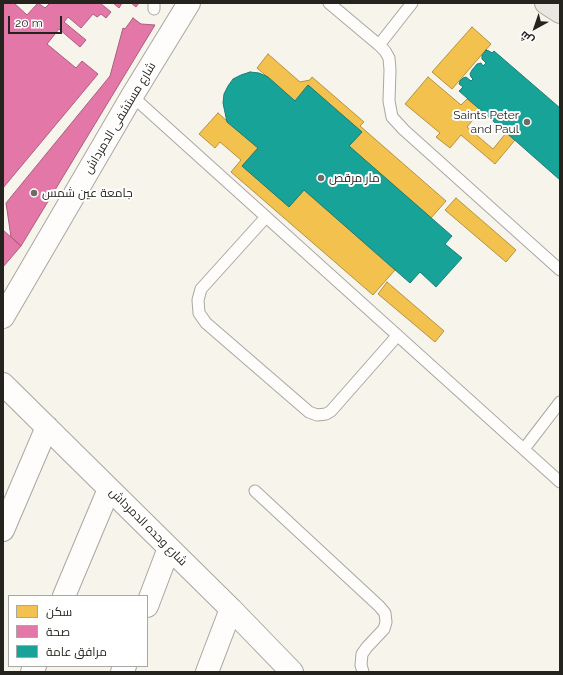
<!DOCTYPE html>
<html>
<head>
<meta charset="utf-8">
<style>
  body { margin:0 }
  #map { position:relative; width:563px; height:675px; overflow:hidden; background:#f6f4eb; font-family:Raleway,Cairo,sans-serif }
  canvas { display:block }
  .frame { position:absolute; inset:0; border:4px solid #24231d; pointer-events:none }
  .legend { position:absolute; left:8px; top:595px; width:140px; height:72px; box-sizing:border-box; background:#fff; border:1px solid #a7a7a5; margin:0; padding:5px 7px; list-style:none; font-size:12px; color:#24231d }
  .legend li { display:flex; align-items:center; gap:8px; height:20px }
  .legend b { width:20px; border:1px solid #a7a7a5 }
  .north { position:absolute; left:515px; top:8px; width:40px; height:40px; -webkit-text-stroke:3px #fff; paint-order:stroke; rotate:220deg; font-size:11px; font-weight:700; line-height:16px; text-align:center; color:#24231d }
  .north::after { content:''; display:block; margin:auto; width:14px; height:18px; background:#24231d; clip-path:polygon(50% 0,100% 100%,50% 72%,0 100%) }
  .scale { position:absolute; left:8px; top:16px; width:54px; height:18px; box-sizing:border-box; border:2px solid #24231d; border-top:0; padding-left:5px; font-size:12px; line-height:14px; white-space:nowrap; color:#24231d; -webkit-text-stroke:3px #fff; paint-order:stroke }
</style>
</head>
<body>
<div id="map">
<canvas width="563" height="675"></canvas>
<div class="frame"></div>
<ul class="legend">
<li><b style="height:11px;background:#f2c14e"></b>سكن</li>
<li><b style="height:11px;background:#e377a8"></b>صحة</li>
<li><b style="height:11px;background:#17a398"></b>مرافق عامة</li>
</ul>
<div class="north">ش</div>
<div class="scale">20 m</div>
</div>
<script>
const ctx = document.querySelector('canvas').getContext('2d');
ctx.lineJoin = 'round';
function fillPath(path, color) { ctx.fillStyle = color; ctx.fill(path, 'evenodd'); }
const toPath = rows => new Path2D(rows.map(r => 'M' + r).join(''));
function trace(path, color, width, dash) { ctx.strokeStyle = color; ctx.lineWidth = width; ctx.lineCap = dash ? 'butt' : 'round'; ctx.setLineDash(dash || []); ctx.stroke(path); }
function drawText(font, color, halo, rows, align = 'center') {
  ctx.font = font + ' Raleway,Cairo,sans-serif'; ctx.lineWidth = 4; ctx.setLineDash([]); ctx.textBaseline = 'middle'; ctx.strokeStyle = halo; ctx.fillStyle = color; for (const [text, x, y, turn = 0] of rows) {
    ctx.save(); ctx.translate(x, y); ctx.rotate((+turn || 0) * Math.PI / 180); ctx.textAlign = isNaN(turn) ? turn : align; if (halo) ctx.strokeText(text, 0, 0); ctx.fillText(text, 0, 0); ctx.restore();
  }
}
const homes = toPath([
  [472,27,491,44,452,89,432,72,472,27],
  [268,54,300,82,310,80,312,77,364,122,360,126,446,201,431,218,349,146,362,132,308,85,295,101,257,68,268,54],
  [428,77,461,105,467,99,481,110,467,127,493,149,506,133,515,140,495,164,461,135,450,148,436,137,440,133,405,104,428,77],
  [218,113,258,148,242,166,289,207,304,190,395,270,373,295,231,172,241,160,220,142,215,148,199,134,218,113],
  [456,198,516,250,506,262,445,210,456,198],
  [387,282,444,331,435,342,378,294,387,282]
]);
const health = toPath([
  [3,3,14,3,27,15,38,3,45,8,50,3,100,3,111,12,106,18,101,14,97,17,93,14,81,28,68,17,64,22,86,40,80,47,59,29,47,44,76,68,82,61,98,74,3,188,3,3],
  [113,3,122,3,119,8,113,3],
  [131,3,139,3,136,7,131,3],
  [133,18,141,24,155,25,21,246,11,237,6,203,110,76,123,28,125,29,133,18],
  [3,230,21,246,3,267,3,230]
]);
const public = toPath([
  [486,50,489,51,492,53,494,51,560,108,560,180,459,91,463,87,459,84,460,81,463,78,466,77,471,81,473,79,471,77,470,74,472,70,477,64,481,63,483,66,486,63,482,59,482,55,486,50],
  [250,72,259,73,268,77,295,101,308,85,362,132,349,146,452,236,445,244,462,258,436,287,420,272,410,283,304,190,289,207,242,166,258,148,227,122,223,103,224,94,228,86,233,79,241,75,250,72]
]);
const lane = toPath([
  [329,3,379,45,385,51,389,58,390,70,389,101,392,117,404,130,560,270],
  [154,9,154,3],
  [379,45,412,3],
  [132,96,560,482],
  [266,217,201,289,198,300,199,313,206,323,309,412,317,415,326,414,331,411,397,336],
  [524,449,560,402],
  [255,491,379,606,385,613,386,622,384,629,367,647,362,654,361,665,363,672]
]);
const street = toPath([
  [3,317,132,96,189,3],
  [3,384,231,609,292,672],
  [3,530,47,427],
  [64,596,109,489],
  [147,606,169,548],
  [32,672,35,666],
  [122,672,125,666],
  [207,672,231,609]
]);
const primary = toPath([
  [546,3,560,12]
]);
const markers = [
  [527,122,4,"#6e6c65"],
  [321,178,4,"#6e6c65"],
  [34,193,4,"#6e6c65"]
];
const poiNames = [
  ["Saints Peter",519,115,"right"],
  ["and Paul",519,129,"right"],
  ["مار مرقص",329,178],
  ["جامعة عين شمس",42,193]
];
const streetNames = [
  ["شارع مستشفى الدمرداش",120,118,-59],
  ["شارع وحده الدمرداش",148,527,45]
];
fillPath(homes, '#f2c14e');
trace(homes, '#b4923f', 1);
fillPath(health, '#e377a8');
trace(health, '#aa5e7e', 1);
fillPath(public, '#17a398');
trace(public, '#1b7d73', 1);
trace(lane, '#a8a7a1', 13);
trace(street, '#a8a7a1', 24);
trace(primary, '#ada89b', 24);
trace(lane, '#fefdfc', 11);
trace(street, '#fefdfc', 22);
trace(primary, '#eae6e1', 22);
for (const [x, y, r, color] of markers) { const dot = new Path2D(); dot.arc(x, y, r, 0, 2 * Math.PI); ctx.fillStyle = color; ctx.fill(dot); trace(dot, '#fff', 1.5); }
drawText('12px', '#24231d', '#fff', poiNames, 'left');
drawText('12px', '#24231d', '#fff', streetNames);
</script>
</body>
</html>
